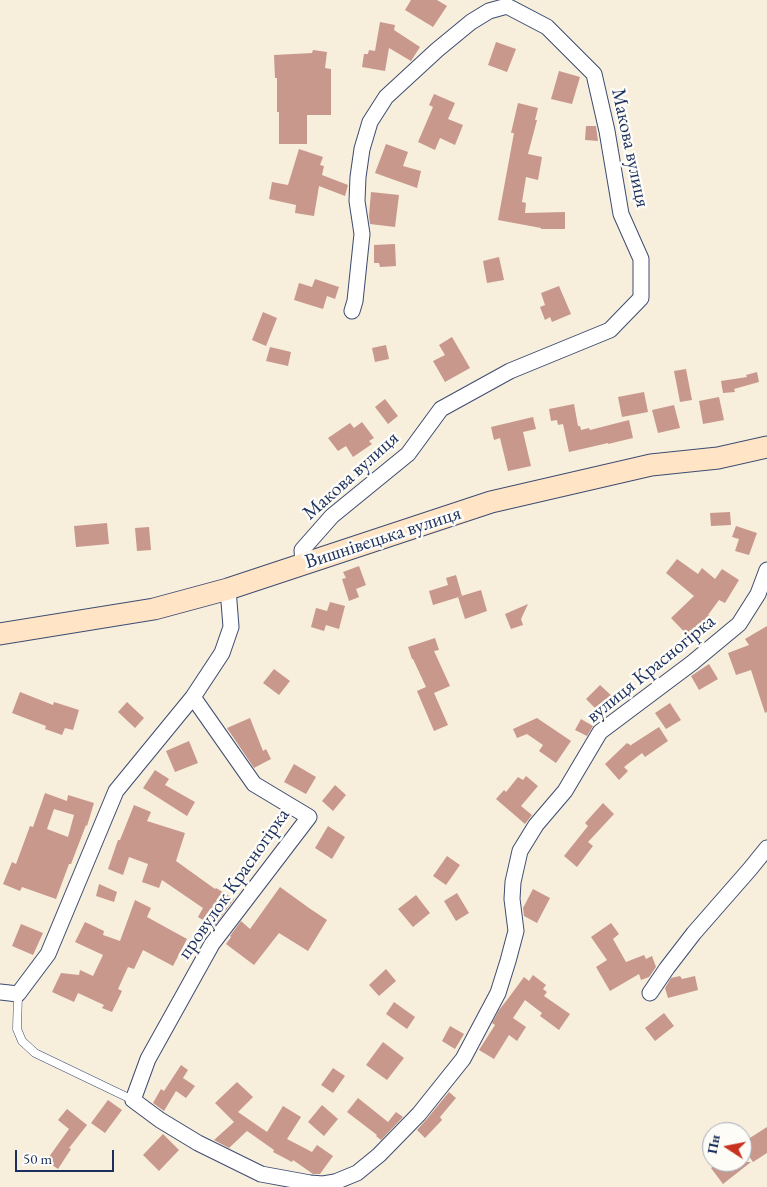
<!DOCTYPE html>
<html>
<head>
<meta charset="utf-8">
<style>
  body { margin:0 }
  #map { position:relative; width:767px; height:1187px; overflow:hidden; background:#f7eedc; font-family:"EB Garamond",serif }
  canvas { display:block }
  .north { position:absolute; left:702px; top:1122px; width:50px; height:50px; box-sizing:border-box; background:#fdfcf7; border:1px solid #a3aaba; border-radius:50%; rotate:281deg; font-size:14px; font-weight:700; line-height:20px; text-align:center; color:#1b2f5e }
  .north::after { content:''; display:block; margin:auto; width:18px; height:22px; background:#c8321e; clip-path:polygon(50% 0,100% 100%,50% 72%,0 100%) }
  .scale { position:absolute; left:15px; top:1150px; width:99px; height:22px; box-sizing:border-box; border:2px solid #1b2f5e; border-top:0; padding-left:6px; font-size:15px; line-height:18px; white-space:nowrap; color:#1b2f5e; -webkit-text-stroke:4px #fdfcf7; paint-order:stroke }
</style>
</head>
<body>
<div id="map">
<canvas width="767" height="1187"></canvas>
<div class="north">Пн</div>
<div class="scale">50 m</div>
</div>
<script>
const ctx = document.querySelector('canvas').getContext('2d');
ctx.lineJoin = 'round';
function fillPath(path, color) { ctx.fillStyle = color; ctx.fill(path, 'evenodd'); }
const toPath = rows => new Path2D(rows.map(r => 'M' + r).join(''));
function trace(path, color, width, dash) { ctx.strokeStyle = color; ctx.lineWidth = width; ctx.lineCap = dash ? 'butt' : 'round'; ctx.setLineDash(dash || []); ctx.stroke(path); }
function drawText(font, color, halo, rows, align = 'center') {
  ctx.font = font + ' "EB Garamond",serif'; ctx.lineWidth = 5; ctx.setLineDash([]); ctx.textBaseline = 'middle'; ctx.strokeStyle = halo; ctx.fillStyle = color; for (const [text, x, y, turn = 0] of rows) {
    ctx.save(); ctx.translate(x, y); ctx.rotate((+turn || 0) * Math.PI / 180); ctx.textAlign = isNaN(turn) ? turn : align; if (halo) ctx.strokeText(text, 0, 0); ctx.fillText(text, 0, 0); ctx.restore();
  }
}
const building = toPath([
  [411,0,437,0,447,6,433,27,405,10],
  [380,22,395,25,394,30,420,47,411,61,389,48,385,71,362,67,364,54,368,54,369,50,375,51],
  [496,42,516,49,507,72,488,65],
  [313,50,327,52,325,68,331,69,331,115,307,115,307,144,279,144,279,112,277,112,277,78,275,78,274,55,312,53],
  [559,71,580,77,572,104,551,99],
  [434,94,455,103,448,119,463,125,455,145,440,138,435,150,418,142,433,107,429,105],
  [518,103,538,108,535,120,537,120,528,154,542,157,538,180,526,177,522,202,526,203,525,213,565,212,565,229,541,229,541,228,498,220,514,133,511,133],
  [586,126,596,126,598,141,585,140],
  [386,144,408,152,403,166,421,171,417,188,375,173],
  [299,149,323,157,320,165,324,166,322,175,348,185,345,196,319,186,314,216,295,213,296,205,269,199,272,182,288,185],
  [371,192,399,195,395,227,370,224,369,216],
  [395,244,396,266,380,267,379,263,374,263,374,245],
  [499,257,504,280,487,283,483,261],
  [315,279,339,287,335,299,327,296,323,309,294,300,299,283,312,287],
  [559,286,571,314,552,322,550,317,545,320,540,307,545,305,541,293],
  [263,312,277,318,266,346,252,340],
  [452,337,470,368,445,382,433,361,445,355,439,345],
  [386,345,389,359,375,362,372,348],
  [270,347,291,352,288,366,266,361],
  [686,369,692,400,680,402,674,371],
  [757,372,759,382,734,389,735,392,723,393,721,381,747,377,746,375],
  [644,392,648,412,622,417,618,397],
  [719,397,724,420,703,424,699,401],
  [385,399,398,416,388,424,375,407],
  [574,404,578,426,580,426,581,430,589,428,590,430,629,420,633,438,608,444,608,443,569,452,563,424,558,425,557,420,551,421,549,409],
  [674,405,680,428,658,433,652,410],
  [533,417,536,429,523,432,531,466,508,471,500,438,494,440,491,427],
  [362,422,374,438,369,441,372,444,353,457,346,446,338,451,328,438,350,423,354,428],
  [730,512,731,525,711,526,710,513],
  [107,523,109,544,76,547,74,526],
  [736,526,757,533,749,555,735,551,739,539,732,537],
  [149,527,151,550,137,551,135,528],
  [677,559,698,574,702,568,715,579,722,569,739,580,725,603,719,600,708,615,714,621,693,641,671,618,694,596,666,573],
  [359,566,366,585,356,589,359,597,349,601,342,579,346,578,343,572],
  [456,575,462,596,433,605,429,591,448,585,446,578],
  [481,590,487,611,465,619,458,597],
  [330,602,345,606,339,629,326,625,324,631,311,627,316,608,327,611],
  [528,604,521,619,523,625,511,629,505,614],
  [767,626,767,712,765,713,751,670,736,675,728,653,749,645,745,639],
  [435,638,439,650,434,651,450,686,434,693,448,725,434,731,417,691,426,687,413,659,412,659,408,647],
  [709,664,718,679,699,690,691,676],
  [274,669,290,681,279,695,263,683],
  [600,685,614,698,599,712,586,699],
  [20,692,53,705,54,702,79,710,73,730,65,728,62,735,45,729,46,726,12,713],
  [127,702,144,718,135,728,118,712],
  [670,703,681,720,666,729,655,713],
  [250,718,263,751,266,749,271,759,254,768,227,728],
  [537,718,571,741,556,763,539,751,543,745,527,734,517,738,513,729],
  [581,719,593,726,587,736,575,730],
  [659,727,668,741,645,757,642,753,624,767,628,771,619,780,605,764,627,743,632,746,631,745],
  [189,741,198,763,175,772,166,751],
  [294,764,316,777,306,794,284,782],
  [155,770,169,779,165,785,195,802,187,816,143,788],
  [526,776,538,786,521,806,532,815,525,824,496,799,504,790,506,792,518,777,523,780],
  [335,785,346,795,333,811,322,801],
  [45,793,67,801,68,795,94,803,87,826,86,825,71,864,69,864,56,899,22,887,20,891,3,884,12,862,16,864,30,826,33,827],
  [54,809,74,815,68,837,47,829],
  [603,803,614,814,588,842,593,846,577,867,564,856,588,826,585,823],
  [134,805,151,812,147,821,185,833,176,861,215,889,216,888,234,899,214,927,198,917,203,908,162,880,159,888,142,882,148,864,129,857,123,875,108,869,118,840,120,840],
  [328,826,345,837,332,859,315,848],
  [447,856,460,865,446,885,433,876],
  [99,884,117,892,114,902,96,896],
  [280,887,309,908,327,920,308,951,279,933,254,965,226,944,231,937,230,936,241,921,250,929],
  [533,889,550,898,537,923,524,916,523,908],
  [457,893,469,913,456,921,444,901],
  [416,895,430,913,413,927,398,909],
  [135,900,151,908,147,917,187,939,173,966,143,950,134,969,128,967,118,989,122,991,112,1012,102,1008,104,1005,78,993,74,1002,52,992,61,973,79,975,80,970,93,976,103,955,75,942,85,922,104,931,103,935,120,941],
  [611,923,619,934,613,939,626,962,644,955,646,959,652,956,656,967,649,977,641,980,639,974,610,991,596,967,607,960,591,937],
  [21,924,43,933,33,955,12,946],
  [386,969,396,981,379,996,369,985],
  [533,975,546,985,543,989,547,992,544,996,570,1014,559,1030,540,1016,542,1013,525,1000,513,1018,526,1027,517,1041,509,1035,494,1059,479,1050,495,1025,492,1023,499,1010,507,1000,524,977,529,981],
  [680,976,682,979,695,976,698,990,668,998,665,988,671,978],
  [394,1002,415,1017,407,1029,386,1014],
  [664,1013,674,1026,655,1041,645,1028],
  [450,1026,464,1034,455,1049,442,1041],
  [383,1042,404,1058,387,1080,366,1065],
  [181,1065,188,1070,183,1078,195,1086,186,1098,176,1091,164,1111,153,1103,161,1089,164,1091],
  [333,1068,345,1076,333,1093,321,1085],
  [237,1082,253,1097,238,1112,267,1132,283,1106,301,1117,287,1139,312,1152,317,1145,333,1156,320,1174,313,1174,293,1160,292,1162,273,1152,274,1150,247,1131,229,1148,214,1140,234,1122,215,1103],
  [449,1092,456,1098,440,1117,442,1120,425,1138,417,1130,426,1120],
  [358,1098,388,1122,396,1112,403,1117,381,1140,376,1136,377,1135,347,1112],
  [108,1100,122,1110,105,1133,91,1123],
  [322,1105,338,1119,324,1136,308,1122],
  [67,1109,87,1125,69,1148,71,1149,58,1169,46,1161,69,1129,58,1120],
  [767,1127,767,1153,753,1162,742,1146,742,1143],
  [163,1134,179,1150,159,1171,143,1155],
  [719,1162,751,1162,723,1184,711,1168]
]);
const service = toPath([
  [18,994,17,1029,22,1041,35,1053,133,1100]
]);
const minor = toPath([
  [303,564,302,550,332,516,408,454,441,409,510,371,610,330,641,298,641,259,621,214,607,131,594,74,547,27,507,6,489,11,471,22,437,50,386,97,370,122,362,149,358,177,357,201,362,234,355,301,352,311],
  [193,697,254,784,309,817,212,944,148,1059,133,1100,160,1120,198,1143,261,1174,310,1183,323,1184,335,1182,357,1173,379,1155,419,1114,463,1059,498,993,508,961,516,931,512,899,513,882,520,851,536,825,565,791,600,732,692,663,739,624,758,594,767,570],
  [0,992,18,994,48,954,116,791,193,697,222,653,231,627,228,589],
  [650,993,667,968,694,933,750,869,767,848]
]);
const secondary = toPath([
  [0,634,154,609,228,589,491,502,651,465,718,458,767,447]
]);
const streetNames = [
  ["Макова вулиця",630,148,78],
  ["Макова вулиця",351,476,-42],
  ["Вишнівецька вулиця",383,538,-18],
  ["вулиця Красногірка",651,669,-39],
  ["провулок Красногірка",234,884,-55]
];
fillPath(building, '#c8988c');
trace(service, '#3c4c71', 9);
trace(minor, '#3c4c71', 17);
trace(secondary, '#3c4c71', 23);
trace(service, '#fff', 8);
trace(minor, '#fff', 15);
trace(secondary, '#ffe4c6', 21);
drawText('20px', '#1b2f5e', '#fdfcf7', streetNames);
</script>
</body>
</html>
